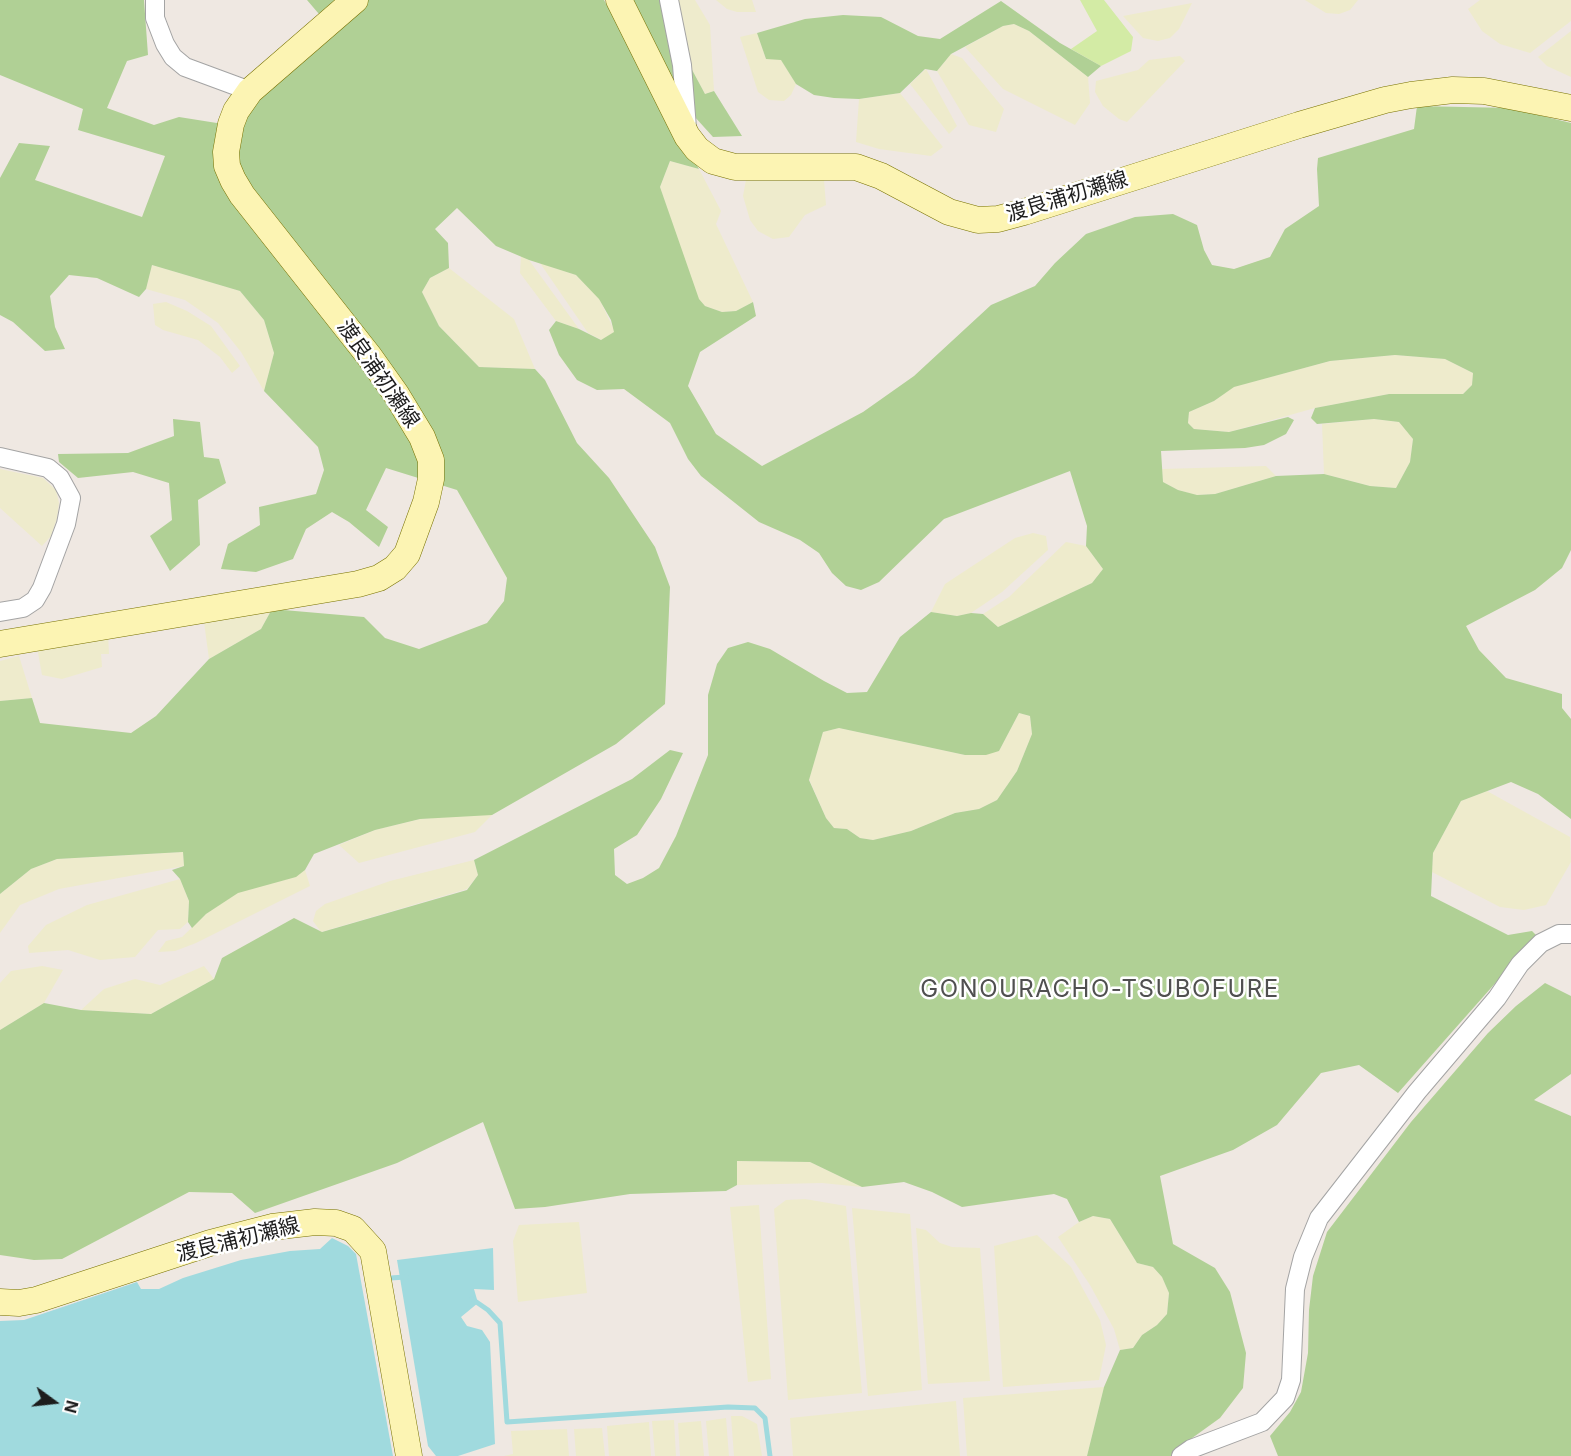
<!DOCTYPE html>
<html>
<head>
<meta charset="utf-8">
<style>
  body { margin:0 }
  #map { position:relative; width:1571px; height:1456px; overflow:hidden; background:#efe8e2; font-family:Inter,sans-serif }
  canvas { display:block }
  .north { position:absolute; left:24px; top:1372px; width:60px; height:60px; -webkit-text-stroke:4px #fff; paint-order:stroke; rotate:105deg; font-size:16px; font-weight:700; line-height:24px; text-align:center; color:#1d1d1d }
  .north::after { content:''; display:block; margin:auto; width:21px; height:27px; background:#1d1d1d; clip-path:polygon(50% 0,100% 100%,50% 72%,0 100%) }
</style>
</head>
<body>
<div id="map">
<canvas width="1571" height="1456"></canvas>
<div class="north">N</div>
</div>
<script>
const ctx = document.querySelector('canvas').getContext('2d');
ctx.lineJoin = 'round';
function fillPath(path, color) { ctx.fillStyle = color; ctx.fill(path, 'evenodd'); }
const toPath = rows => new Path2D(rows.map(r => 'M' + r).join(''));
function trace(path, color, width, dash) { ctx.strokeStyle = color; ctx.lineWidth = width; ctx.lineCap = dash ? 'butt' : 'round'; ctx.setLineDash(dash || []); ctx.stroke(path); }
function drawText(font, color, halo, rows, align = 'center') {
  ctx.font = font + ' Inter,"Noto Sans JP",sans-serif'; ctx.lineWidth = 5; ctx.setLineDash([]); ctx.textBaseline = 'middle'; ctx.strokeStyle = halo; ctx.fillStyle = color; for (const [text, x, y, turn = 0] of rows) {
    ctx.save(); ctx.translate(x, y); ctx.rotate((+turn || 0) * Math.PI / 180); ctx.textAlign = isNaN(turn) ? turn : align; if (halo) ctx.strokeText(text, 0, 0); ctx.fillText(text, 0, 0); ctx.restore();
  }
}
const farmland = toPath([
  [676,0,695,0,710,25,714,91,705,94,690,66],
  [716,0,752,0,756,12,737,12,727,9],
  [1305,0,1358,0,1350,10,1339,14,1326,13],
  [1480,0,1571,0,1571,21,1530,53,1500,44,1482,31,1468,9],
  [1192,3,1179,29,1170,38,1158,41,1143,38,1123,16],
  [1014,24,1029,31,1088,77,1090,103,1075,125,1003,89,965,47,1003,26],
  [1571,31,1571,77,1547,66,1538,57],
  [757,33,766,59,781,59,796,84,791,95,784,101,769,100,758,92,740,37],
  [951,54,962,58,1004,109,996,132,969,125,937,71],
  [1180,56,1185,61,1127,122,1119,119,1103,106,1095,92,1096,81,1138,70,1149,60],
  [926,69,957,126,949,134,910,84],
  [900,93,943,147,931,156,879,149,856,142,859,99],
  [670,161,699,169,721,211,716,224,753,302,736,311,722,312,705,306,695,295,660,187],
  [746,180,824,180,826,205,805,215,789,237,773,239,758,231,750,220,743,196],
  [521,256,529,260,579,329,556,321,520,273],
  [540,263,576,275,599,298,615,332,602,340,588,333],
  [152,265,240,291,264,320,274,353,264,391,241,352,218,323,185,300,146,289],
  [449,268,514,319,535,369,479,367,439,326,422,292,430,278],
  [166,302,187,311,211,326,240,366,232,373,220,357,198,340,163,330,155,325,153,304],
  [1395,355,1445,359,1473,373,1472,385,1463,394,1389,394,1315,408,1229,432,1194,429,1188,423,1189,412,1214,401,1233,387,1330,361],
  [1374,419,1399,422,1413,438,1410,462,1396,488,1370,486,1324,474,1322,424],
  [1266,466,1276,476,1215,494,1196,495,1178,490,1163,482,1162,469],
  [0,469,43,478,56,490,59,503,57,518,51,536,42,546,0,508],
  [1033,533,1046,536,1048,550,1002,592,971,613,957,616,931,612,945,584,1015,538],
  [1066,542,1086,546,1103,569,1092,583,998,627,983,614,1009,597],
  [272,609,261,629,209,659,204,622],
  [108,633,109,654,101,654,102,667,62,679,42,675,37,647],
  [19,656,32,698,0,701,0,661],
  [1019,713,1030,716,1032,734,1017,771,997,800,979,809,955,813,911,831,873,840,860,838,847,829,834,828,826,818,809,779,823,732,839,728,965,755,999,751],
  [1487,791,1570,837,1571,862,1546,905,1524,910,1500,907,1432,872,1433,853,1461,801],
  [472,815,492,815,475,832,359,863,339,845,375,830,420,819],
  [183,852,184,866,59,889,20,905,0,933,0,894,31,869,57,859],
  [474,860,478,875,467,889,321,932,313,921,316,911,325,904,390,881],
  [305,870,310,886,196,943,175,951,158,952,166,941,182,937,206,914,238,892,295,877],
  [180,879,189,901,188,922,180,929,158,930,135,957,100,960,68,950,29,953,28,946,46,925,87,905],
  [42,966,63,970,44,1003,0,1030,0,983,11,971],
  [204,966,214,979,151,1014,81,1010,104,989,135,979,160,985],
  [737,1161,810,1162,862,1187,822,1183,737,1185],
  [805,1199,846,1206,862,1393,788,1400,774,1209,786,1200],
  [759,1205,771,1379,748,1382,730,1207],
  [852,1208,910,1214,922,1390,868,1396],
  [1093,1216,1110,1219,1137,1263,1153,1267,1162,1277,1169,1293,1167,1314,1157,1325,1142,1335,1133,1348,1120,1350,1114,1329,1090,1285,1058,1237,1079,1222],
  [579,1222,587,1293,518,1302,513,1241,519,1225],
  [916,1228,926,1230,940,1243,952,1247,980,1248,990,1381,928,1384],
  [1037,1235,1071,1267,1100,1320,1106,1345,1099,1380,1003,1387,994,1246],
  [1104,1387,1087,1456,967,1456,963,1398],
  [956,1401,960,1456,793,1456,790,1418],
  [731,1416,742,1416,757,1424,762,1456,734,1456],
  [726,1418,729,1456,709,1456,706,1421],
  [674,1420,676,1456,655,1456,652,1421],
  [701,1421,704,1456,680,1456,678,1423],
  [649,1422,651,1456,609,1456,607,1426],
  [602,1428,605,1456,576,1456,574,1429],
  [567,1429,569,1456,504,1456,513,1454,511,1431]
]);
const grass = toPath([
  [1080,0,1104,0,1133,37,1131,51,1101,66,1071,49,1097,31]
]);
const forest = toPath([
  [0,0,144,0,148,55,127,61,107,108,154,125,179,117,242,127,254,104,336,34,307,0,604,0,699,169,670,161,660,187,699,299,705,306,722,312,736,311,753,302,756,316,700,352,688,386,716,434,762,466,863,412,914,376,991,305,1035,286,1055,263,1086,234,1135,217,1173,214,1197,225,1204,250,1212,265,1234,269,1270,257,1285,229,1319,206,1317,169,1318,158,1414,129,1417,106,1510,108,1571,123,1571,550,1562,568,1535,590,1466,626,1479,650,1506,678,1562,694,1562,708,1571,719,1571,819,1538,794,1511,782,1461,801,1433,853,1431,896,1508,935,1532,931,1537,936,1398,1093,1359,1065,1321,1073,1277,1125,1233,1150,1160,1176,1173,1244,1215,1268,1230,1292,1246,1353,1243,1388,1220,1418,1188,1441,1171,1456,1087,1456,1104,1387,1120,1350,1133,1348,1142,1335,1157,1325,1167,1314,1169,1293,1162,1277,1153,1267,1137,1263,1110,1219,1093,1216,1079,1222,1067,1199,1054,1194,962,1207,932,1192,904,1182,862,1187,810,1162,737,1161,737,1185,726,1191,630,1194,545,1207,515,1209,483,1122,397,1163,255,1213,232,1193,189,1192,62,1259,34,1260,0,1255,0,1030,44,1003,81,1010,151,1014,214,979,222,958,294,918,322,932,467,890,478,875,474,860,632,779,670,750,683,753,661,799,637,835,614,849,615,875,627,884,643,878,659,868,676,836,708,755,708,695,717,664,728,648,748,642,770,649,824,681,847,693,867,692,900,637,931,612,957,616,971,613,983,614,998,627,1092,583,1103,569,1086,546,1087,526,1070,471,944,519,879,582,861,590,846,586,832,573,819,553,800,540,759,522,701,476,688,459,670,423,624,389,597,390,577,380,559,355,549,330,556,321,579,329,601,340,614,332,611,320,599,299,576,275,529,260,496,246,457,208,435,229,448,243,449,268,430,278,422,292,439,326,479,367,535,369,545,380,577,443,609,478,655,547,670,587,665,704,616,744,492,815,420,819,375,830,314,854,305,870,296,877,238,893,206,914,192,928,188,922,189,901,180,879,172,870,184,866,183,852,57,859,31,869,0,894,0,701,32,698,40,723,131,733,156,716,209,659,261,629,272,609,364,617,385,638,419,649,487,623,504,601,507,578,457,490,386,468,366,510,388,527,379,547,349,522,332,512,306,529,293,559,256,572,221,569,228,544,260,525,259,507,316,494,324,470,318,447,264,391,274,353,264,320,240,291,152,265,146,289,139,297,97,278,69,275,50,296,55,327,65,349,45,351,13,322,0,315,0,178,19,143,50,146,35,180,142,217,165,156,78,130,83,109,0,75],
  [1395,355,1445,359,1473,373,1472,385,1463,394,1389,394,1315,408,1311,418,1317,424,1374,419,1399,422,1413,439,1410,462,1396,488,1370,486,1324,474,1276,476,1215,494,1197,495,1178,490,1163,482,1161,451,1245,448,1264,445,1286,434,1294,420,1288,417,1229,432,1194,429,1188,423,1189,412,1214,401,1234,387,1330,361],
  [1019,713,1030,716,1032,734,1017,771,997,800,979,809,955,813,911,831,873,840,860,838,847,829,834,828,826,818,809,780,823,732,839,728,965,755,986,755,999,751],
  [632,0,663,0,690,66,705,94,714,91,742,136,713,137,675,95],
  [1001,1,1060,43,1101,66,1088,77,1029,31,1014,24,1003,26,951,54,937,71,925,69,900,93,859,99,834,98,814,95,796,84,781,60,766,59,757,33,805,19,843,15,881,17,918,36,940,39],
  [173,419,200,422,204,457,219,459,226,483,198,500,200,545,170,571,150,536,172,520,169,483,133,472,78,478,59,462,58,454,128,453,174,436],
  [1545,983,1571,996,1571,1074,1534,1100,1571,1116,1571,1456,1278,1456,1270,1436,1290,1412,1301,1392,1308,1353,1309,1310,1313,1276,1327,1232,1411,1122,1488,1033,1516,1006]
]);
const water = toPath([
  [332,1238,348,1246,356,1254,393,1456,0,1456,0,1321,24,1320,137,1282,141,1289,159,1289,183,1278,241,1260,290,1251,320,1249],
  [493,1248,494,1290,474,1289,478,1303,461,1317,467,1326,482,1330,490,1342,495,1444,458,1456,436,1456,428,1446,397,1260]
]);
const stream = toPath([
  [390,1278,406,1277],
  [472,1299,488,1310,500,1323,507,1422,728,1407,755,1408,765,1418,770,1456]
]);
const minor = toPath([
  [155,0,155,18,165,44,173,57,185,67,250,91],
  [669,0,682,65,687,128],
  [0,457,48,468,60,478,71,498,66,524,42,588,35,600,23,608,0,612],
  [1181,1456,1191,1449,1262,1422,1285,1398,1291,1380,1295,1289,1303,1257,1319,1218,1417,1092,1497,998,1520,964,1541,943,1559,934,1571,934]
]);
const secondary = toPath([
  [619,0,687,136,697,149,713,161,735,167,856,167,881,176,949,212,978,220,998,219,1024,212,1299,125,1385,100,1411,95,1453,90,1484,91,1571,108],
  [0,644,358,584,379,578,395,568,407,554,426,502,431,479,431,460,422,437,396,394,369,356,242,195,233,180,227,166,226,152,231,124,236,111,250,91,355,0],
  [0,1302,19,1303,36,1300,210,1243,272,1227,315,1222,336,1223,353,1229,373,1251,409,1456]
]);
const streetNames = [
  ["渡良浦初瀬線",1067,197,-17],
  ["渡良浦初瀬線",378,374,55],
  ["渡良浦初瀬線",238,1240,-14]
];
const quarterNames = [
  ["GONOURACHO-TSUBOFURE",1100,990]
];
fillPath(farmland, '#eeebcc');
fillPath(grass, '#d3eba5');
fillPath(forest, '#b0d095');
fillPath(water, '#a0dade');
trace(stream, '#a0dade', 5);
trace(minor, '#a4a4a4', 20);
trace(secondary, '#777100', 27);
trace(minor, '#fff', 18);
trace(secondary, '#fcf4b3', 26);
drawText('21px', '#1d1d1d', '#fff', streetNames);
ctx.letterSpacing = '1.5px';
drawText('24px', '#505050', '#fff', quarterNames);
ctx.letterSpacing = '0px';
</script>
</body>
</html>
